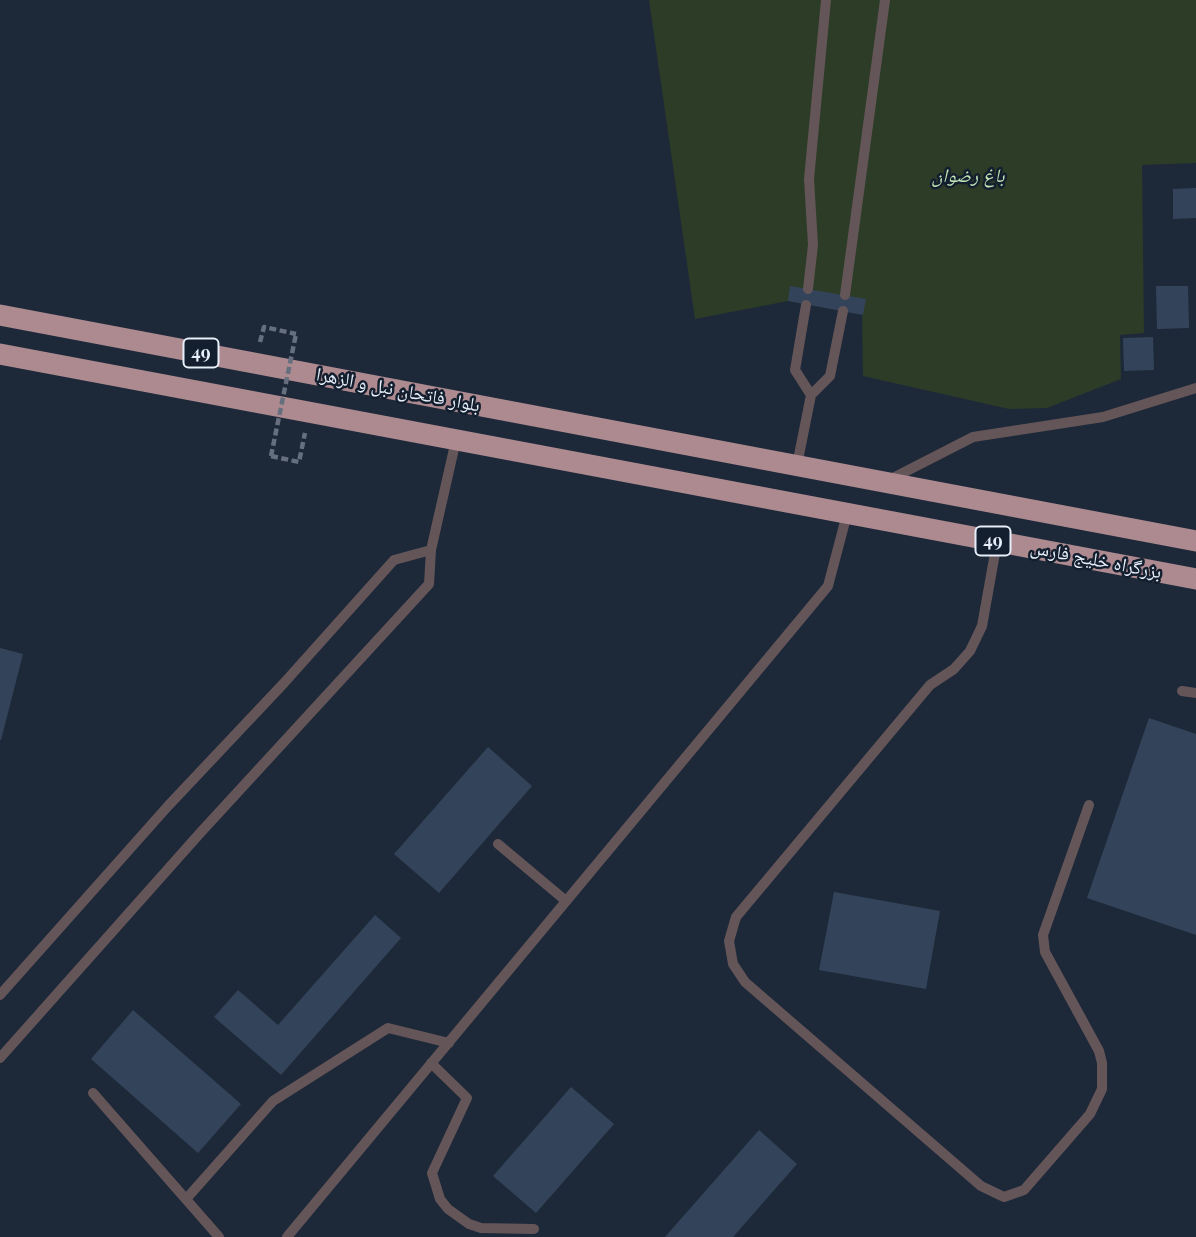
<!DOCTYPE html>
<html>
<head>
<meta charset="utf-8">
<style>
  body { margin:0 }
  canvas { display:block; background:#1d2838 }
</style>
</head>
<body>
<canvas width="1196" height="1237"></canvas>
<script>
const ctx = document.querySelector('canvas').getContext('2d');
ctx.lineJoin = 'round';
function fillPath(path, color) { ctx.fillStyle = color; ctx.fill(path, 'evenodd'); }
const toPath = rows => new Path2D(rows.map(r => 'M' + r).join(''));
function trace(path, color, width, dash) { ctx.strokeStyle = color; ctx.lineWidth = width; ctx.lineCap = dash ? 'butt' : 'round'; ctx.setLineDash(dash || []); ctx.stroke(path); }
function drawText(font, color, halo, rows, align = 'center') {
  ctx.font = font + ' "Playfair Display","Noto Naskh Arabic",serif'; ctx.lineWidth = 5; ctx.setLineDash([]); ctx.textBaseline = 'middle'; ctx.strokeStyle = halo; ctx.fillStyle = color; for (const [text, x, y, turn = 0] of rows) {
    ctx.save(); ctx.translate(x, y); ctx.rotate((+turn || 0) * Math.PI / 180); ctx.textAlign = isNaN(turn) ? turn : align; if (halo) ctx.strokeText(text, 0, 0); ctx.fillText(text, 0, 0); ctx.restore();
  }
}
const green = toPath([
  [649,0,1196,0,1196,163,1142,165,1144,333,1120,335,1121,379,1047,408,1009,409,863,376,862,314,788,301,695,319]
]);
const building = toPath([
  [1196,188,1196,218,1173,219,1173,189],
  [790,286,866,299,863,315,788,301],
  [1156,286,1188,286,1189,328,1157,329],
  [1153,337,1154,370,1124,371,1123,338],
  [0,648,23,654,1,740,0,740],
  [1149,718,1196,734,1196,935,1087,898],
  [488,747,532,786,439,893,394,854],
  [834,892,940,911,926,989,819,970],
  [375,915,401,938,281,1075,214,1017,238,990,278,1025],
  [133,1010,241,1104,198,1153,91,1059],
  [571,1087,614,1124,536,1213,493,1176],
  [759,1130,797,1164,733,1237,665,1237]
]);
const path = toPath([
  [260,342,264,327,296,334],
  [271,456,299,462,305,433]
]);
const service = toPath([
  [808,289,813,245,809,179,826,0],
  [845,295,885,0],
  [806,305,795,370,811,395],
  [797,465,811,395,830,376,843,311],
  [891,479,973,437,1103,417,1196,388],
  [997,542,982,626,970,651,954,669,930,685,736,917,729,941,733,964,745,982,981,1186,1004,1197,1024,1190,1090,1114,1102,1089,1102,1063,1099,1051,1045,952,1043,935,1089,805],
  [431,550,456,440],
  [1182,691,1196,693],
  [498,844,566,901],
  [0,995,168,806,284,683,394,560,431,550,429,584,201,832,0,1058],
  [431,1063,467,1098,432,1173,440,1199,448,1209,469,1224,481,1228,534,1229],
  [93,1093,219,1237],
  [187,1198,273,1101,388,1028,449,1043],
  [287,1237,828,586,847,514]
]);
const trunk = toPath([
  [0,315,1196,541],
  [0,354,1196,579]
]);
const pathBridge = toPath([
  [271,456,296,334]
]);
const shields = [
  [201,353,35],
  [993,541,35]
];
const shieldNames = [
  ["49",201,353],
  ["49",993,541]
];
const parkNames = [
  ["باغ رضوان",968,176]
];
const streetNames = [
  ["بلوار فاتحان نبل و الزهرا",398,390,11],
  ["بزرگراه خلیج فارس",1096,560,11]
];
fillPath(green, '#2c3c27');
fillPath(building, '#33445a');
trace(path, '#656f7d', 4.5, [7, 3.5]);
trace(service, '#645558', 10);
trace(trunk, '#ac8a90', 21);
trace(pathBridge, '#656f7d', 4.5, [7, 3.5]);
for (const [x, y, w] of shields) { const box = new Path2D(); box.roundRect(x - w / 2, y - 14.5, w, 29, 5); ctx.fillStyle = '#131f2e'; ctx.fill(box); trace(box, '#e7effa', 2); }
drawText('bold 18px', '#e7effa', null, shieldNames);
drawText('italic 19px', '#bfe3b4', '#131f2e', parkNames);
drawText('19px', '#e7effa', '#131f2e', streetNames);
</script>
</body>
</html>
